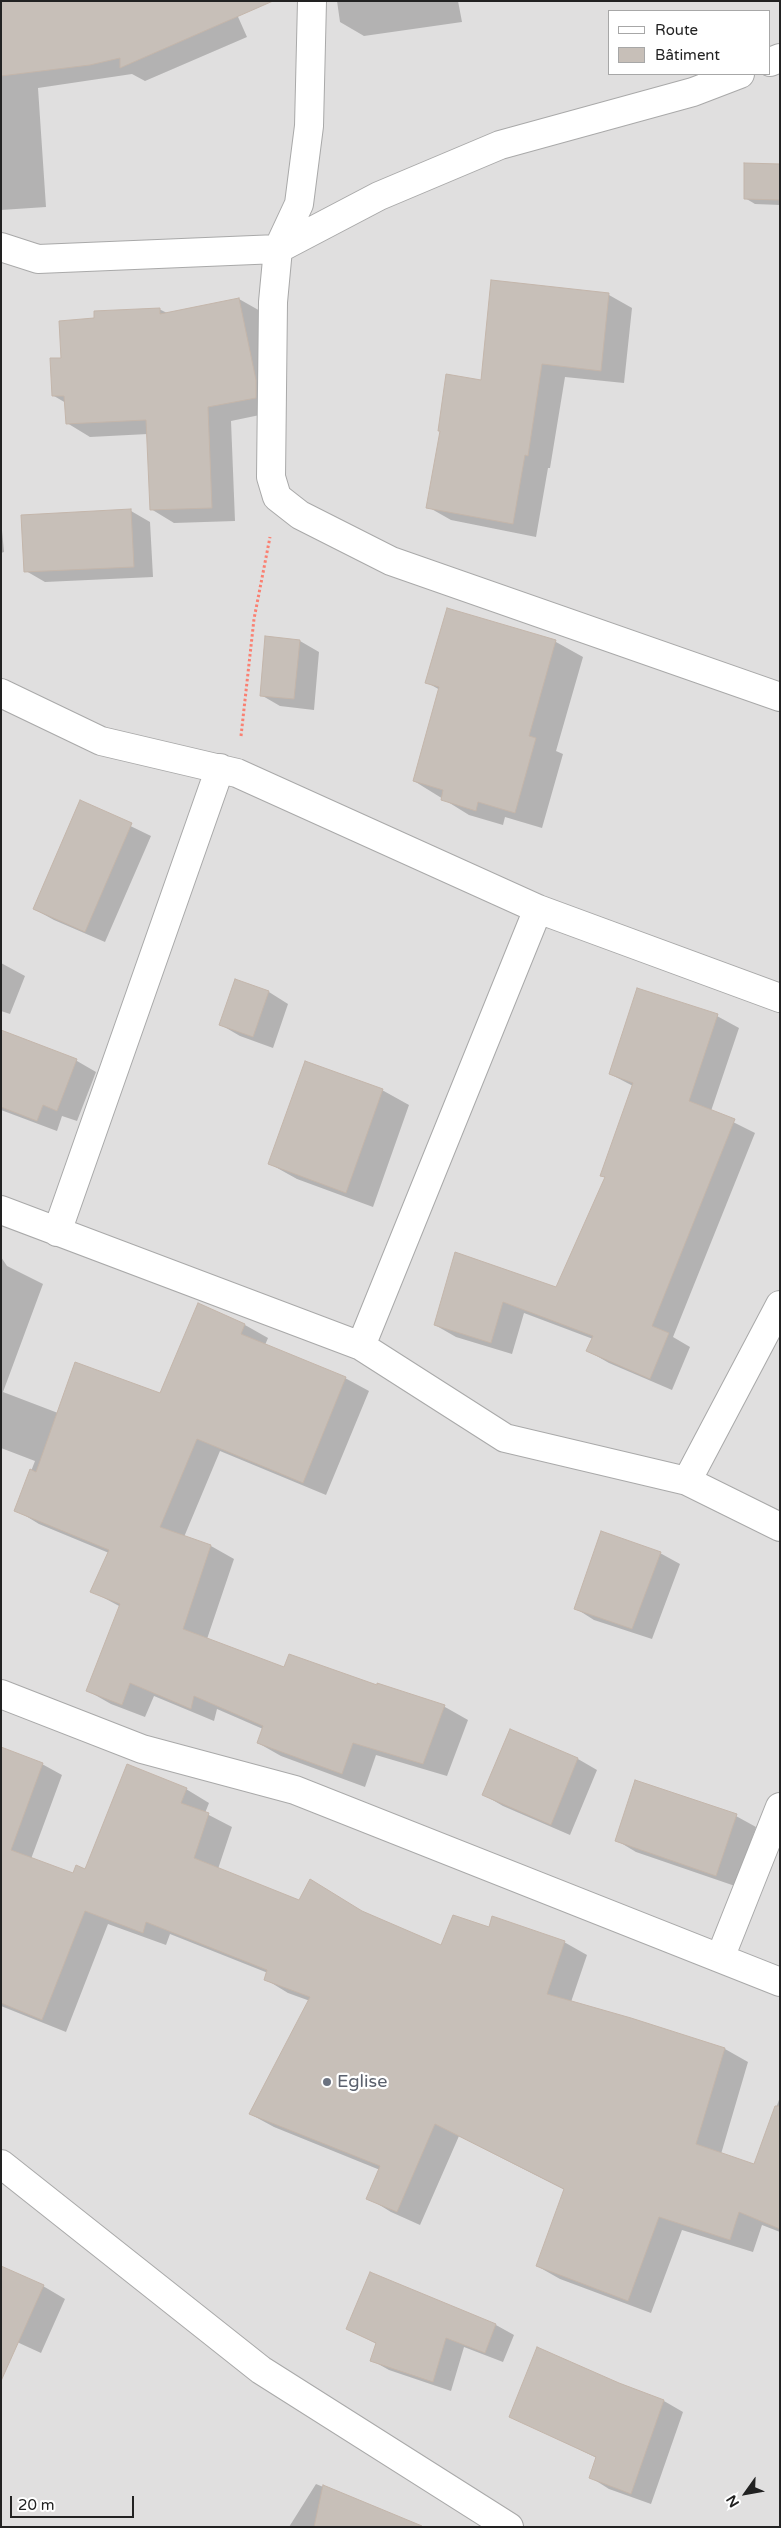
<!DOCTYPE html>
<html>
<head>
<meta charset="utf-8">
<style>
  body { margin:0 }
  #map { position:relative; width:781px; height:2528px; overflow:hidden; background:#f2efe9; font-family:"Varela Round",sans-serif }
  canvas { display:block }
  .frame { position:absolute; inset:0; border:2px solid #222; pointer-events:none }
  .legend { position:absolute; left:608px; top:10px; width:162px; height:65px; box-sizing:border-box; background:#fff; border:1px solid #a7a7a7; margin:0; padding:6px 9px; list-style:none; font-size:15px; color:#222 }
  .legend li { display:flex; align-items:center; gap:10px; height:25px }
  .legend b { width:25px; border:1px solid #a7a7a7 }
  .north { position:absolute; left:721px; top:2468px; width:50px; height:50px; -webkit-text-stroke:4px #fff; paint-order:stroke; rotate:238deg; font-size:14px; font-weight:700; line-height:20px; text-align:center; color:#222 }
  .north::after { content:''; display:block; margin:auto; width:18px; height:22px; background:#222; clip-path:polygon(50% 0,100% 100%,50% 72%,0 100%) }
  .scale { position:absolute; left:10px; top:2496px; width:124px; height:22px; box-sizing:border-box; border:2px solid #222; border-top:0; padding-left:6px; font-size:15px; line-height:18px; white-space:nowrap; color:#222; -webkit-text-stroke:4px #fff; paint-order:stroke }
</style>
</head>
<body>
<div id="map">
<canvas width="781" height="2528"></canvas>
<div class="frame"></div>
<ul class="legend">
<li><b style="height:6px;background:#fff"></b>Route</li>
<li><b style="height:14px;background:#c7bfb8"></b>Bâtiment</li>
</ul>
<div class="north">N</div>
<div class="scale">20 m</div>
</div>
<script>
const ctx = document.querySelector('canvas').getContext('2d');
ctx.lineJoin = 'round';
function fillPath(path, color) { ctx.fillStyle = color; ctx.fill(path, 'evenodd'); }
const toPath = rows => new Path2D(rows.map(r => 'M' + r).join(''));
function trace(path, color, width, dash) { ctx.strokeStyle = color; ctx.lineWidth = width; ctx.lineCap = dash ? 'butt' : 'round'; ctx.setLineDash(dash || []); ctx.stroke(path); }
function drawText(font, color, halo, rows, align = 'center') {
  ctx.font = font + ' "Varela Round",sans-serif'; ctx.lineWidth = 4.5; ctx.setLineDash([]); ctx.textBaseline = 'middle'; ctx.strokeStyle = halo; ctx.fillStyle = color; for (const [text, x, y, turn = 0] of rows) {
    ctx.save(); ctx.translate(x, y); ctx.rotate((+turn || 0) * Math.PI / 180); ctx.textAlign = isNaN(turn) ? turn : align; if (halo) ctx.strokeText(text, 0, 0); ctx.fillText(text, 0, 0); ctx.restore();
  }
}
const residential = toPath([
  [1,1,780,1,780,2527,1,2527],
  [610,11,770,11,770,74,610,74]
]);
const shadow = toPath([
  [1,1,231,1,247,37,145,81,132,74,38,88,46,207,1,210],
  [337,1,458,1,462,22,364,36,340,22],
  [780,165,780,205,755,204,745,198],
  [609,295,632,308,624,383,565,377,550,468,548,468,536,537,451,520,428,507,482,381],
  [239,299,262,312,279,411,231,421,235,521,174,523,151,509,148,434,90,437,67,423,66,403,54,396,63,359,96,319,159,309,167,313],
  [131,511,150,522,153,577,45,582,26,571],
  [1,520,4,552,1,553],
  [448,609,556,642,583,657,556,751,563,754,542,828,505,817,503,825,469,815,414,781,440,690,426,682],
  [300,641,319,652,314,710,280,706,261,695],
  [81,802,151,836,105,942,54,920,34,909],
  [1,963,25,976,10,1014,1,1011],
  [236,980,269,992,288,1004,273,1048,240,1036,221,1025],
  [717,1016,739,1028,711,1111,755,1133,673,1337,690,1347,672,1390,609,1363,588,1351,593,1339,524,1313,512,1354,456,1337,435,1325,456,1253,557,1288,606,1178,602,1175,633,1086,610,1074],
  [1,1031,77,1061,96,1072,77,1121,62,1116,57,1131,1,1110],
  [382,1090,409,1105,373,1207,297,1179,270,1164],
  [1,1257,7,1266,43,1284,3,1392,58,1413,160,1395,198,1305,245,1325,268,1338,265,1345,345,1378,369,1391,326,1495,220,1451,184,1537,211,1546,234,1559,207,1639,285,1669,377,1687,378,1684,445,1707,468,1720,447,1776,376,1755,365,1787,281,1756,258,1743,263,1729,217,1709,214,1721,154,1696,145,1717,111,1704,88,1691,121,1607,91,1591,109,1553,39,1524,16,1510,35,1461,1,1448],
  [660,1553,680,1564,652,1639,594,1620,575,1608],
  [510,1730,578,1759,597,1770,570,1835,503,1806,484,1795],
  [1,1748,42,1764,62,1775,31,1859,74,1875,86,1870,186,1789,209,1803,205,1813,232,1827,218,1869,300,1901,366,1914,442,1947,489,1929,564,1942,587,1955,571,2002,725,2049,748,2062,721,2154,755,2166,780,2097,780,2232,762,2225,753,2252,682,2230,651,2313,560,2279,537,2266,565,2190,459,2136,420,2225,391,2212,368,2198,380,2170,274,2127,250,2114,310,2001,288,1993,265,1979,268,1973,170,1934,166,1945,108,1924,66,2032,1,2006],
  [736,1816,756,1827,735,1886,636,1852,616,1840],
  [371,2274,496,2325,514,2335,503,2362,464,2347,451,2391,389,2370,371,2360,377,2344,348,2329],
  [43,2286,65,2299,41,2353,6,2337],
  [619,2385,664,2401,683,2412,651,2504,609,2489,590,2477,597,2458,511,2416],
  [316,2484,405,2520,416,2527,289,2527]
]);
const building = toPath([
  [1,1,273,1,120,68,120,58,90,65,1,76,1,1],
  [744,163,780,164,780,200,744,199,744,163],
  [491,280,609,293,601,371,542,364,528,456,525,455,513,524,426,508,440,431,438,431,446,374,481,380,491,280],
  [239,298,256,380,256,398,208,407,212,508,150,510,146,420,66,424,64,396,52,396,50,358,61,358,59,321,94,318,94,311,160,308,160,314,239,298],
  [131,509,134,567,24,572,21,515,131,509],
  [447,608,556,640,529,736,536,738,515,813,478,802,476,811,441,800,443,790,413,781,439,687,425,683,447,608],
  [265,636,300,640,294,699,260,696,265,636],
  [80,800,132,823,85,932,33,909,80,800],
  [235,979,269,991,253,1037,219,1025,235,979],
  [637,988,718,1014,689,1101,735,1119,652,1326,669,1333,650,1379,586,1351,593,1336,503,1302,491,1343,434,1325,455,1252,556,1287,605,1177,600,1176,633,1083,609,1074,637,988],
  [1,1030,77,1059,57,1111,43,1105,37,1121,1,1107,1,1030],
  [305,1061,383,1089,346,1193,268,1164,305,1061],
  [198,1303,245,1324,241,1334,346,1377,303,1483,197,1439,160,1527,211,1545,183,1629,284,1667,289,1654,377,1685,377,1683,445,1705,423,1764,353,1743,342,1774,257,1743,263,1726,194,1696,191,1709,130,1683,122,1705,86,1691,120,1604,90,1592,109,1550,14,1511,30,1469,36,1472,75,1362,160,1393,198,1303],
  [601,1531,661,1552,632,1629,574,1609,601,1531],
  [510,1729,578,1758,551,1825,482,1795,510,1729],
  [1,1747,43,1763,11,1850,73,1873,76,1865,85,1869,127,1764,187,1788,181,1803,209,1813,194,1858,299,1900,310,1879,362,1911,441,1945,453,1915,489,1927,492,1916,565,1941,547,1994,631,2018,725,2048,696,2144,754,2164,775,2106,780,2106,780,2229,739,2212,730,2240,659,2217,628,2301,536,2266,564,2189,435,2124,397,2212,366,2199,380,2166,249,2114,310,1997,264,1980,267,1970,146,1922,143,1933,85,1911,42,2020,1,2003,1,1747],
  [635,1780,737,1814,716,1876,615,1841,635,1780],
  [1,2266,44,2285,1,2381,1,2266],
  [370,2272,496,2324,485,2353,446,2338,433,2382,370,2361,376,2343,346,2329,370,2272],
  [537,2347,619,2383,664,2400,631,2494,589,2478,596,2457,509,2417,537,2347],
  [323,2485,422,2526,422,2527,314,2527,323,2485]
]);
const path = toPath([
  [241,736,254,619,270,537]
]);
const minor = toPath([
  [312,1,309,126,299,204,278,249,379,196,500,145,693,92,740,74],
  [770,62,780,58],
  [1,247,38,259,278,249,273,302,271,477,277,497,300,515,391,561,780,697],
  [1,693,101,741,237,773,538,909,780,998],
  [1,1210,361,1346,505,1438,687,1481,780,1527],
  [57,1232,220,768],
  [361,1346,538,909],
  [687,1481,780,1305],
  [1,1694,142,1749,295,1790,780,1982],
  [720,1958,780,1807],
  [1,2164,261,2370,509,2527]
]);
const markers = [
  [327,2082,5,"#6b7280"]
];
const worshipNames = [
  ["Eglise",337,2082]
];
fillPath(residential, '#e0dfdf');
fillPath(shadow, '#0003');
fillPath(building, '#c7bfb8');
trace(building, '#c4b6ab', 1);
trace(minor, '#a9a9a9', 30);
trace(path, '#fa8072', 3, [2.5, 2.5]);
trace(minor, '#fff', 28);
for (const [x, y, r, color] of markers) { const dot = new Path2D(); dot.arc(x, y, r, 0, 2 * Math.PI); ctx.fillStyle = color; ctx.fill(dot); trace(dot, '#fff', 2); }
drawText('18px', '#5b616d', '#fff', worshipNames, 'left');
</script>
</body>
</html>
